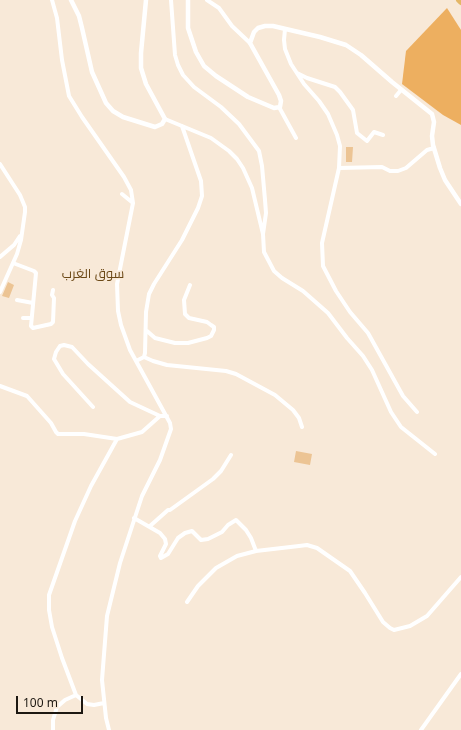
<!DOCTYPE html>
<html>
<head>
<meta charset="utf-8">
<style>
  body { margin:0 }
  #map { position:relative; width:461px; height:730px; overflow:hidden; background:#f8e9d8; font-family:"Noto Sans",sans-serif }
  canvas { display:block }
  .scale { position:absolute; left:16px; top:696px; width:67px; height:18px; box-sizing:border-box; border:2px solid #1d1812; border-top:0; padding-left:5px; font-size:12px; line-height:14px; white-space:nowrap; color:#1d1812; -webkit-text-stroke:3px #f8e9d8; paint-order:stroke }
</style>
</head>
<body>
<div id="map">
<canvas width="461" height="730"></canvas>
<div class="scale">100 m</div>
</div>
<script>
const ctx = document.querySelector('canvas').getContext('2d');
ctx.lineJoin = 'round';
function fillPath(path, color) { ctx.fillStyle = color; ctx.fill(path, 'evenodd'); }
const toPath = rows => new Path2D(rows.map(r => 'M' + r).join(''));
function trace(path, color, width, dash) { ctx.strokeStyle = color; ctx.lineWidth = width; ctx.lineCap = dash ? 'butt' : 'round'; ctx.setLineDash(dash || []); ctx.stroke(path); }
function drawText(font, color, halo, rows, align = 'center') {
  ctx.font = font + ' "Noto Sans",Cairo,sans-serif'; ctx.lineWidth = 3; ctx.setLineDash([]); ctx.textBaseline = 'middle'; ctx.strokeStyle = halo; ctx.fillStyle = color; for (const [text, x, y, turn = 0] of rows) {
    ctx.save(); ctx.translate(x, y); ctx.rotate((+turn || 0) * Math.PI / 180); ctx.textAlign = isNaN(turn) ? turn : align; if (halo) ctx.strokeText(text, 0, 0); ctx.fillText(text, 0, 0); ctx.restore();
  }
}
const green = toPath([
  [346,147,353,147,352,162,346,162],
  [8,282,14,285,9,298,2,296],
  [296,451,312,454,310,465,294,462]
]);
const forest = toPath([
  [447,8,461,30,461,125,443,115,402,84,406,51]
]);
const minor = toPath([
  [52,0,57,18,62,60,69,96,82,117,124,177,131,190,133,203,117,284,118,311,121,325,130,350,170,423,171,429,160,460,142,496,120,563,107,616,102,680,106,718,109,730],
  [171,0,175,55,178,65,183,75,194,87,221,107,239,124,259,151,262,166,265,200,266,213,263,234],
  [207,0,219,8,232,26,250,43],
  [285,29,284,40,285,49,291,64,304,84,319,101,328,114,337,135,340,146,339,168,322,243,323,266,336,291,350,312,368,333,403,396,417,412],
  [297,73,307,78,335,87,340,92,353,110,357,133,367,141,374,132,383,135],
  [396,96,401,90],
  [279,107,296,138],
  [165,119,211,138,229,151,237,159,243,168,252,188,263,234,264,252,274,271,282,278,303,291,328,313,347,338,363,356,372,370,391,412,401,427,435,454],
  [0,164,20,195,25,207,25,212,21,240,17,254,0,292],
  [339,168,382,167,390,171,398,171,406,168,427,150,434,148],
  [122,194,133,203],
  [0,257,14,245,20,236],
  [13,263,34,271,36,273,31,326,33,328,51,324,53,322,54,298,52,295,53,290],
  [17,300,33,303],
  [23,318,31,318],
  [147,331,155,338,175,343,188,343,207,338,211,336,214,330,214,327,211,325,207,322,189,318,185,314,184,300,190,285],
  [144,357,153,361,167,365,226,371,236,374,275,395,293,410,299,418,302,427],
  [136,361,144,357,145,353,146,312,149,294,154,284,182,240,198,208,202,196,201,181,182,126],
  [0,386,27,396,51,423,56,432,58,434,84,434,117,439,142,432,160,416],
  [93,407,63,374,54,359,56,352,60,346,64,345,72,347,88,364,130,402,160,416,167,416],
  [134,518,160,533,165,539,166,544,160,556,161,558,168,554,178,538,185,533,192,531,201,540,208,539,222,532,228,525,236,520,246,530,251,538,256,551,299,546,307,545,317,548,350,571,365,593,383,622,390,628,394,630,410,626,427,616,461,577],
  [150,526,168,510,170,510,213,479,221,471,231,455],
  [187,602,198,586,216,568,237,556,256,551],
  [104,703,94,705,87,704,76,695,62,658,52,627,49,610,49,595,75,521,91,486,117,439],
  [53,730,53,720,57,707,65,700,76,695],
  [421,730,461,674]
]);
const tertiary = toPath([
  [71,0,79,16,82,28,92,72,106,103,113,111,123,117,155,127,162,124,165,119,146,84,141,68,141,53,146,0],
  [188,0,188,28,196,52,204,66,216,76,248,97,274,108,280,107,281,101,279,95,250,43,254,32,258,28,265,26,273,26,320,37,346,45,361,55,392,82,432,114,434,122,432,136,433,145,440,168,445,180,461,204]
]);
const primary = toPath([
  [459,0,461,2]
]);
const quarterNames = [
  ["سوق الغرب",93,274]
];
fillPath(green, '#ecc494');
fillPath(forest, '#edaf60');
trace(minor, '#fff', 4);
trace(tertiary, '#fff', 4.5);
trace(primary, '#e4b766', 6);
drawText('13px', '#6c4917', '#f8e9d8', quarterNames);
</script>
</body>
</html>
